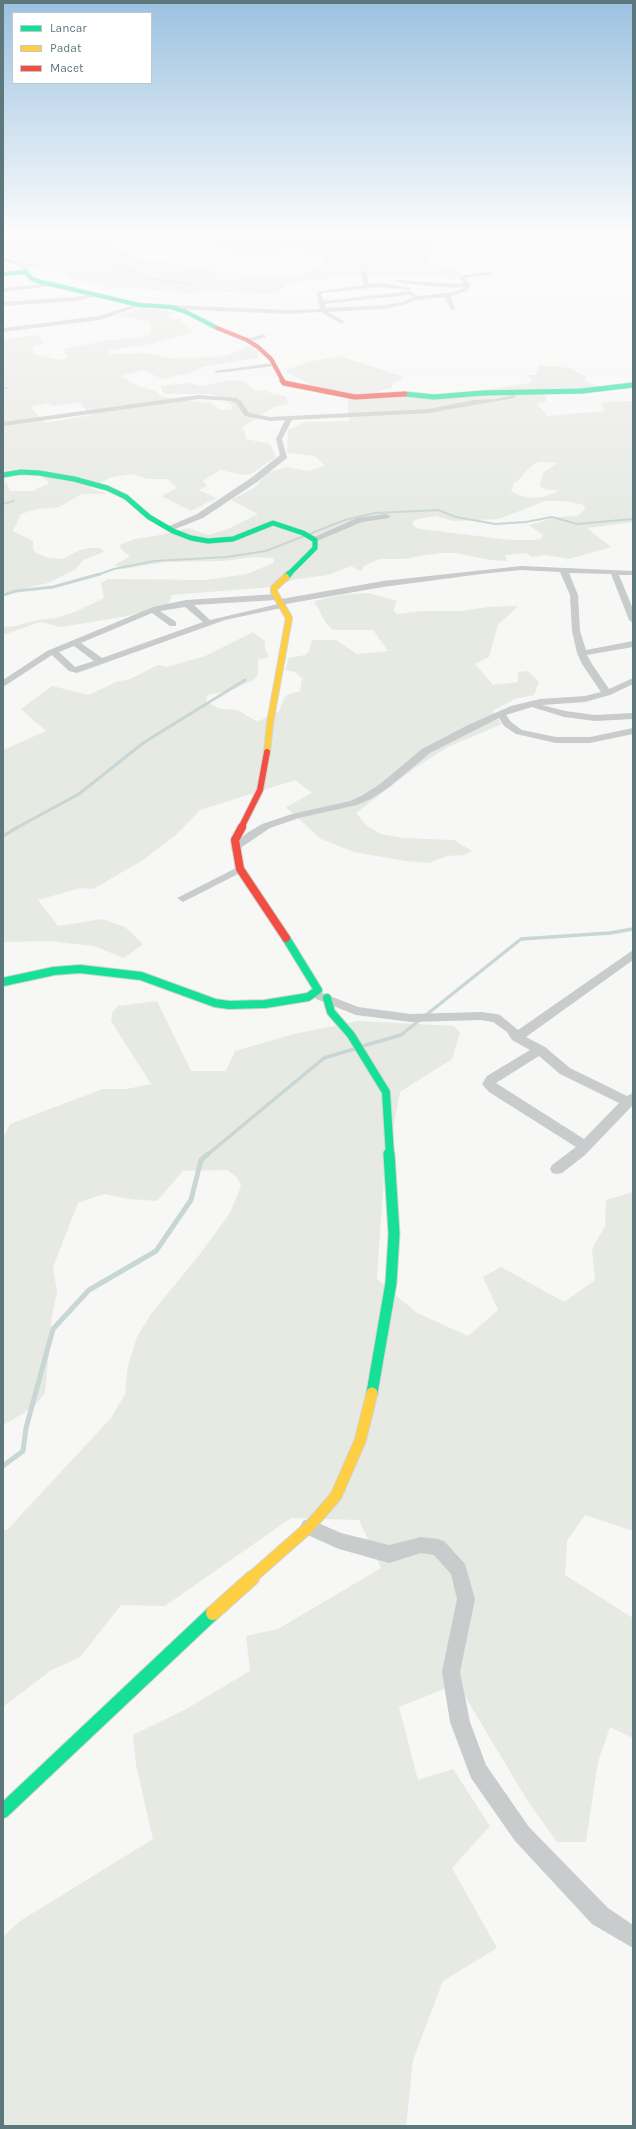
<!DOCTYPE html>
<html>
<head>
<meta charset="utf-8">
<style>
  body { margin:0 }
  #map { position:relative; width:636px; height:2129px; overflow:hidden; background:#f7f7f6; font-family:Karla,sans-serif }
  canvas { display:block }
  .frame { position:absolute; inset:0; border:4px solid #5c787d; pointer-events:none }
  .legend { position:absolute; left:12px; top:12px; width:140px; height:72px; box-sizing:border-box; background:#fff; border:1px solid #bec9cb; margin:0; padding:5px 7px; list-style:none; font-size:12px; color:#5c787d }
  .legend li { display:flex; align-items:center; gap:8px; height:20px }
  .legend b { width:20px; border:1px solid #bec9cb }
</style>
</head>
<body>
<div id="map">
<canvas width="636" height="2129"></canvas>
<div class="frame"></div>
<ul class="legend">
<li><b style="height:5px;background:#16e098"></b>Lancar</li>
<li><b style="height:5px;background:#ffcf43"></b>Padat</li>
<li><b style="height:5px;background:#f24e42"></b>Macet</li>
</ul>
</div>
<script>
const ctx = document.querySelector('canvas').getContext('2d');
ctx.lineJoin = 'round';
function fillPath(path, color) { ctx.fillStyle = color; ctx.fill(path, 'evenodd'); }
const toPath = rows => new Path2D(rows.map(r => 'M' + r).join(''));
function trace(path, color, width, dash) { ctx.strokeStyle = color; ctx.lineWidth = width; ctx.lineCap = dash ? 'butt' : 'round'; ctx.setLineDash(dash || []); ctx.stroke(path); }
const green = toPath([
  [3,230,268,230,289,236,345,240,347,232,339,230,395,230,439,242,437,248,426,255,431,264,460,272,455,279,384,274,288,282,279,293,271,294,206,291,189,294,147,289,121,287,108,288,91,282,71,279,66,274,56,270,34,270,11,258,3,258,3,251,8,250,6,247,3,247],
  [173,232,198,233,205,236,215,247,227,250,227,255,281,255,284,252,324,254,324,262,306,274,281,278,228,279,215,277,224,274,197,267,135,259,114,244,113,241],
  [142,308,178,312,168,315,170,319,181,319,186,327,195,332,188,333,153,344,110,350,108,353,114,354,145,353,170,358,218,357,228,355,250,346,258,352,258,358,202,367,194,372,162,379,144,370,121,376,138,386,155,391,163,397,210,403,221,410,232,409,232,406,225,400,211,394,166,394,162,392,161,386,188,383,202,386,230,380,243,381,256,391,265,390,273,394,286,396,288,404,274,407,243,427,246,439,270,444,276,457,251,474,243,475,220,470,203,481,207,486,199,490,216,498,191,511,161,496,177,488,167,479,147,479,133,474,112,477,90,488,108,494,82,494,59,507,37,509,21,514,13,531,33,541,33,549,36,553,48,558,63,559,80,550,90,548,101,548,104,552,83,560,76,569,48,583,3,593,3,481,6,481,10,491,33,491,49,483,36,470,21,469,3,471,3,340,37,335,44,344,32,347,34,354,60,360,67,357,64,349,107,340,138,338,150,334,151,327,149,322,118,316],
  [79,402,91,415,45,423,30,407,47,403,53,406],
  [340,356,404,377,392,384,392,388,378,391,384,396,405,395,427,398,530,383,532,380,526,375,536,375,539,365,570,368,587,377,583,380,600,387,590,389,558,388,544,393,547,401,537,404,548,416,604,411,601,405,602,402,633,401,633,522,587,528,611,547,569,559,545,555,532,557,526,553,505,555,507,561,491,560,455,553,440,553,403,559,379,559,364,566,361,571,351,566,328,575,297,579,270,587,172,595,168,604,127,616,61,627,40,622,3,635,3,627,15,626,37,620,56,618,75,612,104,598,101,583,108,579,205,580,247,574,273,563,274,561,273,558,255,557,222,561,165,562,124,569,114,565,130,557,121,549,120,545,135,539,161,535,188,528,208,535,228,529,258,514,231,500,254,488,269,472,287,467,307,471,325,466,315,456,287,453,288,430,304,422,349,421,347,394,313,386,285,371,308,362],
  [540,462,557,463,544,472,540,483,541,487,547,490,556,490,557,492,543,497,529,498,516,494,511,491,514,483,522,477,523,474,534,464],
  [545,501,564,501,584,505,585,509,577,516,558,517,529,525,543,535,541,539,532,540,510,540,420,529,413,526,412,522,418,519,436,516,453,521,499,519],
  [368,593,397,601,393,610,397,614,423,611,463,611,488,607,518,606,498,625,489,657,475,664,493,685,518,682,518,672,528,671,539,682,534,695,515,699,492,711,502,724,448,747,415,768,356,813,367,826,381,834,402,838,454,840,472,851,463,855,447,856,429,863,406,861,354,852,321,839,286,807,312,793,295,780,200,810,177,834,143,860,93,889,80,888,38,900,58,926,102,919,125,927,143,944,124,958,94,946,49,941,3,942,3,750,46,731,21,709,52,686,89,695,116,682,130,679,158,665,167,667,205,656,253,632,265,641,265,649,268,654,268,657,258,660,258,675,253,680,232,690,207,695,206,702,221,709,238,710,254,720,259,721,279,711,284,698,287,695,300,691,302,678,295,672,285,670,289,658,305,655,309,651,312,640,336,640,357,654,388,651,373,630,333,630,326,623,314,601,341,595],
  [157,1001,191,1071,226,1071,235,1051,294,1034,358,1021,454,1026,460,1033,452,1059,400,1092,384,1175,377,1279,417,1313,468,1336,498,1310,483,1277,501,1267,564,1302,595,1280,592,1249,605,1226,606,1200,633,1192,633,1531,585,1515,567,1541,565,1575,633,1618,633,1738,610,1727,598,1762,586,1842,557,1842,529,1803,463,1693,462,1682,399,1707,418,1780,453,1769,490,1826,452,1868,497,1948,443,1981,413,2060,406,2126,3,2126,3,1937,20,1921,153,1839,136,1765,133,1735,186,1709,250,1671,246,1636,278,1629,381,1568,359,1520,291,1518,165,1606,121,1605,80,1657,50,1671,3,1707,3,1531,8,1529,111,1418,125,1394,128,1366,137,1337,151,1314,200,1254,230,1213,241,1186,237,1177,227,1170,183,1171,157,1201,130,1199,104,1194,78,1203,53,1267,57,1292,52,1316,45,1393,36,1404,24,1413,3,1425,3,1138,10,1124,103,1089,127,1089,151,1084,111,1021,112,1013,118,1006]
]);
const streamFar4 = toPath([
  [60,230,82,242,87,247,145,278,190,284],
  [142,230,168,230],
  [261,230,293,237,370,244]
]);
const streamFar3 = toPath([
  [3,388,8,388],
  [3,504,14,501],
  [97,575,114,569,154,561,227,557,266,551,345,520,375,513,438,510,456,517,495,524,526,522,552,517,577,524,633,519]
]);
const streamFar2 = toPath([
  [3,595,16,591,53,587,100,574],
  [16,828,79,794,143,743,245,680]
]);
const streamFar1 = toPath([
  [3,836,18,827],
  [363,1046,401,1035,521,939,610,933,633,929],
  [207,1155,324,1058,354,1049]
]);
const stream = toPath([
  [3,1466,23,1451,26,1428,53,1329,89,1290,156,1251,191,1200,201,1160,208,1154]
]);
const street = toPath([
  [3,257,21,263,28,268,29,272,24,273,23,270,17,265,3,261,3,257],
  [364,271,367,273,369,284,379,283,411,288,408,290,379,287,324,293,321,294,324,301,410,291,418,296,454,292,465,287,450,288,395,282,398,280,463,284,459,276,491,272,494,274,465,278,471,285,467,291,451,296,455,310,451,310,445,297,417,300,407,304,385,309,328,312,344,321,342,324,321,312,290,314,171,309,168,307,171,305,290,310,320,309,316,292,364,285,361,273,364,271],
  [409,295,413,297,403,302,385,305,326,308,325,304,409,295],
  [53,283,51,286,3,292,3,288,53,283],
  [96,293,98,296,76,301,3,306,3,302,76,297,96,293],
  [137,304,142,305,100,320,3,332,3,328,99,316,137,304],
  [264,334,266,337,247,342,244,340,264,334],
  [273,363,275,364,275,366,217,373,214,371,273,363],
  [515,391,518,393,514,398,429,413,292,420,282,439,287,458,257,482,203,518,170,531,166,529,167,527,197,514,251,478,280,455,276,439,285,420,270,421,245,416,236,403,232,401,199,399,3,426,3,422,199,395,236,398,241,401,249,413,270,417,429,409,474,400,495,399,510,396,515,391],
  [386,514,390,516,389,518,362,522,317,541,310,539,357,518,386,514],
  [521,566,633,571,633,575,619,575,633,609,633,623,629,620,611,574,569,573,578,595,580,631,586,650,633,641,633,647,587,655,592,664,609,689,633,678,633,684,610,695,585,702,542,705,565,711,595,715,633,713,633,719,595,721,564,717,532,707,506,715,511,722,522,730,556,737,590,737,633,728,633,734,590,743,556,743,516,734,504,726,499,718,430,753,388,788,371,799,357,805,299,818,270,828,236,851,232,850,231,848,232,846,247,833,262,824,292,814,350,801,363,795,380,784,422,749,468,725,511,706,540,699,585,696,601,692,582,664,577,653,572,631,570,595,560,572,521,570,481,574,383,587,286,604,286,607,225,620,77,673,69,671,52,655,3,687,3,680,47,651,153,607,186,600,276,594,280,597,276,600,194,605,210,620,278,604,278,600,281,599,383,581,521,566],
  [185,607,203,622,102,658,81,643,152,613,170,626,176,626,176,622,160,611,185,607],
  [74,646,94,661,75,667,59,652,74,646],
  [240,866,246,869,244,871,187,900,183,902,177,898,240,866],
  [633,950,633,960,526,1037,545,1047,570,1068,627,1096,633,1093,633,1105,585,1155,562,1173,557,1174,552,1173,550,1169,552,1165,576,1147,489,1092,482,1084,487,1076,530,1050,512,1040,507,1032,493,1022,481,1020,411,1022,356,1015,316,999,314,996,320,992,358,1007,411,1014,481,1012,496,1014,500,1015,518,1030,633,950],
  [539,1056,560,1074,619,1103,584,1139,496,1083,539,1056],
  [309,1519,341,1533,389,1545,421,1537,438,1539,444,1541,465,1564,475,1599,460,1672,470,1722,486,1765,529,1827,608,1908,633,1925,633,1948,592,1924,515,1841,471,1778,450,1722,442,1672,457,1599,451,1574,434,1555,421,1553,389,1563,339,1549,303,1533,300,1527,303,1521,309,1519]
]);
const fastFar5 = toPath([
  [3,274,26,272,32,279,37,281,139,305,171,307,186,312,217,328]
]);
const fastFar4 = toPath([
  [405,394,434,397,483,393,582,391,633,385],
  [3,475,21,472,39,473,74,479,107,488,126,497,149,517,173,531,191,538,208,541,233,539,273,523,303,533,315,540,315,548,288,575]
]);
const fastFar3 = toPath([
  [286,577,289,574]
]);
const fastFar2 = toPath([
  [3,982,54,971,80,969,141,976,215,1003,229,1005,265,1004,308,997,318,990,286,938],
  [327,998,331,1012,351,1035,386,1092,390,1155]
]);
const fastFar1 = toPath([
  [372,1393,391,1283,394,1234,389,1154]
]);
const fast = toPath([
  [3,1811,213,1613]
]);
const slowFar2 = toPath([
  [267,752,270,723,289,618,274,592,274,588,286,577]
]);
const slowFar1 = toPath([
  [250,1579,309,1527,336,1496,360,1441,372,1393]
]);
const slow = toPath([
  [213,1613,252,1578]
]);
const jamFar3 = toPath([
  [217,328,247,340,258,347,271,359,283,381]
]);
const jamFar2 = toPath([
  [282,380,284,383,355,397,405,394]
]);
const jamFar1 = toPath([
  [241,828,260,790,267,752]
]);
const jam = toPath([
  [242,827,235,840,240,869,286,938]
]);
fillPath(green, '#e7e9e3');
trace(streamFar4, '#c8d7d6', 1.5);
trace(streamFar3, '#c8d7d6', 2);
trace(streamFar2, '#c8d7d6', 3);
trace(streamFar1, '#c8d7d6', 3.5);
trace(stream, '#c8d7d6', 5);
trace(fastFar5, '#d2d4d4', 5);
trace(fastFar4, '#d2d4d4', 6);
trace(fastFar3, '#d2d4d4', 8);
trace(fastFar2, '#d2d4d4', 10);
trace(fastFar1, '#d2d4d4', 13);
trace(fast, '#d2d4d4', 16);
trace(slowFar2, '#d2d4d4', 8);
trace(slowFar1, '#d2d4d4', 13);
trace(slow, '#d2d4d4', 16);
trace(jamFar3, '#d2d4d4', 5);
trace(jamFar2, '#d2d4d4', 6);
trace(jamFar1, '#d2d4d4', 8);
trace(jam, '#d2d4d4', 10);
fillPath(street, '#c9cccc');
trace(fastFar5, '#16e098', 4);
trace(fastFar4, '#16e098', 5);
trace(fastFar3, '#16e098', 6);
trace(fastFar2, '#16e098', 8);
trace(fastFar1, '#16e098', 11);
trace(fast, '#16e098', 14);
trace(slowFar2, '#ffcf43', 6);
trace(slowFar1, '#ffcf43', 11);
trace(slow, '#ffcf43', 14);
trace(jamFar3, '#f24e42', 4);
trace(jamFar2, '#f24e42', 5);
trace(jamFar1, '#f24e42', 6);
trace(jam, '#f24e42', 8);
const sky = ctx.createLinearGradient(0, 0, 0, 528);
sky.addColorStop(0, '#9bc2e1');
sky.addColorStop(0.44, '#fbfbfb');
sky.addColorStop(1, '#fbfbfb00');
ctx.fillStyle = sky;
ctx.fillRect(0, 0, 636, 528);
</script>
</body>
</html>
